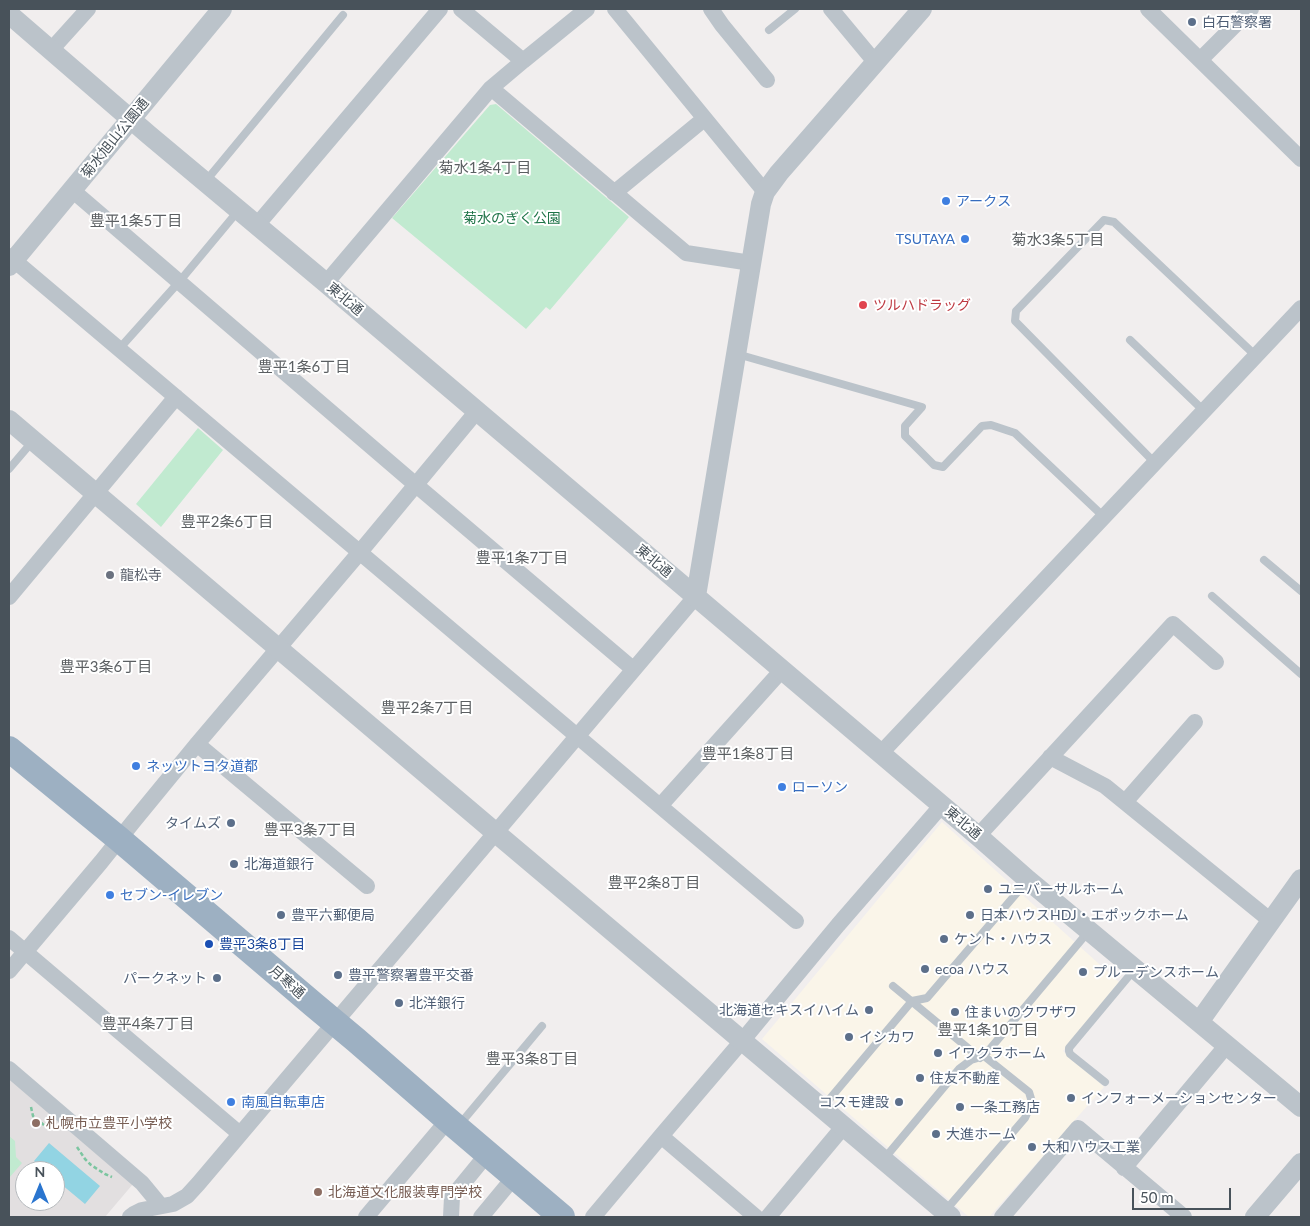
<!DOCTYPE html>
<html>
<head>
<meta charset="utf-8">
<style>
  body { margin:0 }
  #map { position:relative; width:1310px; height:1226px; overflow:hidden; background:#f1eeee; font-family:Lato,sans-serif }
  canvas { display:block }
  .frame { position:absolute; inset:0; border:10px solid #48525a; pointer-events:none }
  .north { position:absolute; left:15px; top:1161px; width:50px; height:50px; box-sizing:border-box; background:#fff; border:1px solid #b6babd; border-radius:50%; rotate:0deg; font-size:14px; font-weight:700; line-height:20px; text-align:center; color:#48525a }
  .north::after { content:''; display:block; margin:auto; width:18px; height:22px; background:#2a75cf; clip-path:polygon(50% 0,100% 100%,50% 72%,0 100%) }
  .scale { position:absolute; left:1132px; top:1188px; width:99px; height:22px; box-sizing:border-box; border:2px solid #48525a; border-top:0; padding-left:6px; font-size:15px; line-height:18px; white-space:nowrap; color:#48525a; -webkit-text-stroke:4px #fff; paint-order:stroke }
</style>
</head>
<body>
<div id="map">
<canvas width="1310" height="1226"></canvas>
<div class="frame"></div>
<div class="north">N</div>
<div class="scale">50 m</div>
</div>
<script>
const ctx = document.querySelector('canvas').getContext('2d');
ctx.lineJoin = 'round';
function fillPath(path, color) { ctx.fillStyle = color; ctx.fill(path, 'evenodd'); }
const toPath = rows => new Path2D(rows.map(r => 'M' + r).join(''));
function trace(path, color, width, dash) { ctx.strokeStyle = color; ctx.lineWidth = width; ctx.lineCap = dash ? 'butt' : 'round'; ctx.setLineDash(dash || []); ctx.stroke(path); }
function drawText(font, color, halo, rows, align = 'center') {
  ctx.font = font + ' Lato,"Noto Sans JP",sans-serif'; ctx.lineWidth = 4; ctx.setLineDash([]); ctx.textBaseline = 'middle'; ctx.strokeStyle = halo; ctx.fillStyle = color; for (const [text, x, y, turn = 0] of rows) {
    ctx.save(); ctx.translate(x, y); ctx.rotate((+turn || 0) * Math.PI / 180); ctx.textAlign = isNaN(turn) ? turn : align; if (halo) ctx.strokeText(text, 0, 0); ctx.fillText(text, 0, 0); ctx.restore();
  }
}
const commercial = toPath([
  [942,822,1119,982,1063,1051,1104,1087,989,1217,969,1217,762,1039]
]);
const education = toPath([
  [9,1076,133,1184,105,1217,9,1217],
  [25,1171,55,1171,55,1201,25,1201]
]);
const green = toPath([
  [496,104,629,217,550,310,546,307,526,329,392,218,490,105],
  [198,428,223,450,161,527,136,504],
  [9,1136,15,1141,16,1157,22,1163,9,1178]
]);
const water = toPath([
  [49,1143,100,1186,85,1204,55,1179,55,1171,45,1171,34,1161]
]);
const path = toPath([
  [31,1107,33,1116,45,1126,55,1128],
  [77,1147,85,1159,91,1165,105,1174,112,1177]
]);
const service = toPath([
  [769,30,795,9],
  [205,182,343,15],
  [1130,340,1204,411],
  [119,349,179,282,238,211],
  [737,354,922,407,905,426,905,436,934,465,943,467,982,426,991,425,1015,433,1104,517],
  [1155,463,1015,321,1016,311,1104,220,1114,222,1256,356],
  [9,469,32,442],
  [1264,560,1301,591],
  [1212,596,1301,674],
  [893,986,980,1058],
  [1105,1082,1070,1054,1069,1051,1069,1048,1134,970],
  [822,1108,912,1001,927,998,1027,881],
  [460,1124,542,1026],
  [884,1159,959,1069,971,1060,984,1056,1088,932],
  [945,1211,1025,1118,1032,1102,1029,1092,984,1056]
]);
const minor = toPath([
  [461,9,523,61,587,9],
  [615,9,765,192],
  [711,9,722,25,767,80],
  [831,9,875,62],
  [1148,9,1301,159],
  [51,50,88,9],
  [1200,60,1251,9],
  [491,88,686,253,751,263],
  [72,190,416,485,633,669],
  [614,193,704,119],
  [257,225,440,9],
  [9,256,796,921],
  [326,283,491,88,523,61],
  [9,597,176,397],
  [197,744,367,886],
  [881,753,1301,308],
  [1050,757,1105,786,1271,921],
  [1125,802,1195,722],
  [660,806,782,670],
  [978,836,1173,624,1216,662],
  [9,938,240,1134],
  [9,971,101,862,133,822,197,744,360,552,477,411],
  [9,1069,142,1183,161,1206],
  [661,1136,756,1217],
  [1124,1168,1227,1045],
  [130,1217,134,1214,142,1210,173,1204,187,1196,198,1184,696,596],
  [366,1217,448,1120],
  [451,1217,452,1197,488,1153],
  [481,1217,515,1176],
  [593,1217,661,1136,742,1041,838,925,942,805],
  [768,1217,844,1126],
  [1002,1217,1078,1128,1184,1217]
]);
const tertiary = toPath([
  [9,14,149,135,326,283,978,836,1028,880,1301,1107],
  [9,266,222,9],
  [9,420,496,833,951,1217],
  [696,596,761,204,765,192,779,173,922,9],
  [1199,1022,1301,879],
  [1255,1217,1301,1163]
]);
const trunk = toPath([
  [9,749,119,839,314,1005,356,1040,448,1120,562,1217]
]);
const markers = [
  [1192,22,5,"#5c6f8a"],
  [946,201,5,"#3f7fe0"],
  [965,239,5,"#3f7fe0"],
  [863,305,5,"#e0444e"],
  [110,575,5,"#6b7280"],
  [136,766,5,"#3f7fe0"],
  [782,787,5,"#3f7fe0"],
  [231,823,5,"#5c6f8a"],
  [234,864,5,"#5c6f8a"],
  [988,889,5,"#5c6f8a"],
  [110,895,5,"#3f7fe0"],
  [281,915,5,"#5c6f8a"],
  [970,915,5,"#5c6f8a"],
  [944,939,5,"#5c6f8a"],
  [209,944,5,"#1a4fb4"],
  [925,969,5,"#5c6f8a"],
  [1083,972,5,"#5c6f8a"],
  [338,975,5,"#5c6f8a"],
  [217,978,5,"#5c6f8a"],
  [399,1003,5,"#5c6f8a"],
  [869,1010,5,"#5c6f8a"],
  [955,1012,5,"#5c6f8a"],
  [849,1037,5,"#5c6f8a"],
  [938,1053,5,"#5c6f8a"],
  [920,1078,5,"#5c6f8a"],
  [1071,1098,5,"#5c6f8a"],
  [231,1102,5,"#3f7fe0"],
  [899,1102,5,"#5c6f8a"],
  [960,1107,5,"#5c6f8a"],
  [36,1123,5,"#8d6e63"],
  [936,1134,5,"#5c6f8a"],
  [1032,1147,5,"#5c6f8a"],
  [318,1192,5,"#8d6e63"]
];
const serviceNames = [
  ["白石警察署",1202,22],
  ["タイムズ",221,823,"right"],
  ["北海道銀行",244,864],
  ["ユニバーサルホーム",998,889],
  ["豊平六郵便局",291,915],
  ["日本ハウスHDJ・エポックホーム",980,915],
  ["ケント・ハウス",954,939],
  ["ecoa ハウス",935,969],
  ["プルーデンスホーム",1093,972],
  ["豊平警察署豊平交番",348,975],
  ["パークネット",207,978,"right"],
  ["北洋銀行",409,1003],
  ["北海道セキスイハイム",859,1010,"right"],
  ["住まいのクワザワ",965,1012],
  ["イシカワ",859,1037],
  ["イワクラホーム",948,1053],
  ["住友不動産",930,1078],
  ["インフォーメーションセンター",1081,1098],
  ["コスモ建設",889,1102,"right"],
  ["一条工務店",970,1107],
  ["大進ホーム",946,1134],
  ["大和ハウス工業",1042,1147]
];
const streetNames = [
  ["菊水旭山公園通",115,138,-51],
  ["東北通",345,299,40],
  ["東北通",654,561,40],
  ["東北通",963,823,40],
  ["月寒通",287,982,41]
];
const shopNames = [
  ["アークス",956,201],
  ["TSUTAYA",955,239,"right"],
  ["ネッツトヨタ道都",146,766],
  ["ローソン",792,787],
  ["セブン-イレブン",120,895],
  ["南風自転車店",241,1102]
];
const parkNames = [
  ["菊水のぎく公園",512,218]
];
const healthNames = [
  ["ツルハドラッグ",873,305]
];
const worshipNames = [
  ["龍松寺",120,575]
];
const transitNames = [
  ["豊平3条8丁目",219,944]
];
const educationNames = [
  ["札幌市立豊平小学校",46,1123],
  ["北海道文化服装専門学校",328,1192]
];
const neighbourhoodNames = [
  ["菊水1条4丁目",485,168],
  ["豊平1条5丁目",136,221],
  ["菊水3条5丁目",1058,240],
  ["豊平1条6丁目",304,367],
  ["豊平2条6丁目",227,522],
  ["豊平1条7丁目",522,558],
  ["豊平3条6丁目",106,667],
  ["豊平2条7丁目",427,708],
  ["豊平1条8丁目",748,754],
  ["豊平3条7丁目",310,830],
  ["豊平2条8丁目",654,883],
  ["豊平4条7丁目",148,1024],
  ["豊平1条10丁目",988,1030],
  ["豊平3条8丁目",532,1059]
];
fillPath(commercial, '#faf5e9');
fillPath(education, '#e2dfe0');
fillPath(green, '#c1ead0');
fillPath(water, '#92d4e3');
trace(path, '#7cc5a0', 2.5, [4, 2.5]);
trace(service, '#bbc3ca', 8);
trace(minor, '#bbc3ca', 16);
trace(tertiary, '#bbc3ca', 20);
trace(trunk, '#9db0c2', 26);
for (const [x, y, r, color] of markers) { const dot = new Path2D(); dot.arc(x, y, r, 0, 2 * Math.PI); ctx.fillStyle = color; ctx.fill(dot); trace(dot, '#fff', 2); }
drawText('14px', '#4e5e75', '#fff', serviceNames, 'left');
drawText('14px', '#48525a', '#fff', streetNames);
drawText('14px', '#366cbe', '#fff', shopNames, 'left');
drawText('14px', '#1f7448', '#fff', parkNames);
drawText('14px', '#be3a42', '#fff', healthNames, 'left');
drawText('14px', '#5b616d', '#fff', worshipNames, 'left');
drawText('14px', '#164399', '#fff', transitNames, 'left');
drawText('14px', '#785e54', '#fff', educationNames, 'left');
drawText('15px', '#5b5f62', '#fff', neighbourhoodNames);
</script>
</body>
</html>
